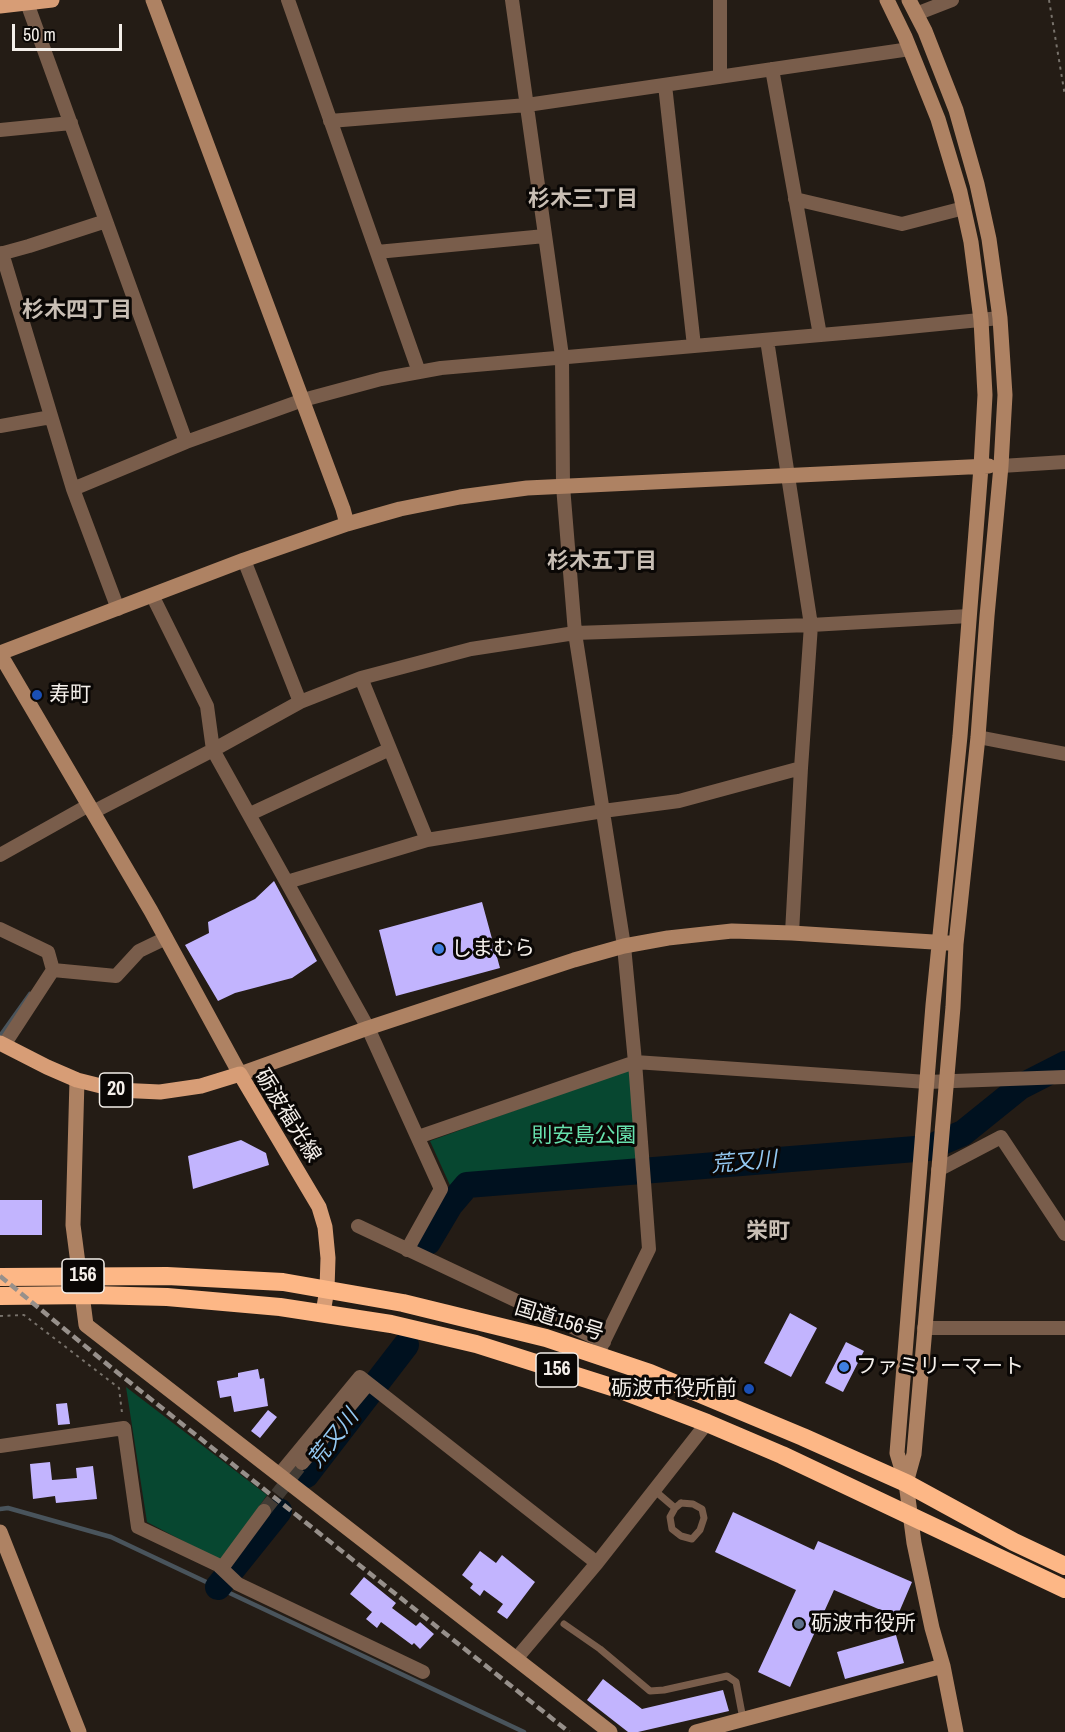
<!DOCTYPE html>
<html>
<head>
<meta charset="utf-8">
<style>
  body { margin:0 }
  #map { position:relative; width:1065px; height:1732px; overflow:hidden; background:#241c15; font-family:"Archivo Narrow",sans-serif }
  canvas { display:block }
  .scale { position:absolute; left:12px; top:24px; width:110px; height:27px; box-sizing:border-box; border:3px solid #f4efea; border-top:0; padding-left:8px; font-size:18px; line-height:21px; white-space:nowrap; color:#f4efea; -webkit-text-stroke:4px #0a0705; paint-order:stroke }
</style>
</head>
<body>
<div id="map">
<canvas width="1065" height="1732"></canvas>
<div class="scale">50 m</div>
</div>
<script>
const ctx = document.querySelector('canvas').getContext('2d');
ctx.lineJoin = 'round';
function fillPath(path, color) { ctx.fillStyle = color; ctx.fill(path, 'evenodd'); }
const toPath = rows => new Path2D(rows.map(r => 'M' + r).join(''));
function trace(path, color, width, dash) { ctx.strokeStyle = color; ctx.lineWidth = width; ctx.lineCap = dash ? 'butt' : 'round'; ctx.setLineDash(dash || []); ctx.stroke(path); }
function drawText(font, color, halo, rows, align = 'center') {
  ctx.font = font + ' "Archivo Narrow","Noto Sans JP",sans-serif'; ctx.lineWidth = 6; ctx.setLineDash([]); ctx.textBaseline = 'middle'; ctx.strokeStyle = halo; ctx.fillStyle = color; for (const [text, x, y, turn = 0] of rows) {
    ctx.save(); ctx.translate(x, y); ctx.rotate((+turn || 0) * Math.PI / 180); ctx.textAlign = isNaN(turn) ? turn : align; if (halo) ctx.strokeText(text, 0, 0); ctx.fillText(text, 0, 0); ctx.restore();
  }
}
const green = toPath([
  [632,1068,639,1180,478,1193,458,1203,430,1141],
  [126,1387,267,1495,221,1561,147,1522]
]);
const stream = toPath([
  [0,1036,30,994],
  [0,1509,8,1508,111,1537,524,1732]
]);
const river = toPath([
  [428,1242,450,1205,467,1185,928,1148,963,1133,1020,1087,1065,1064],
  [306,1475,406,1345],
  [218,1587,279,1511]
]);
const building = toPath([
  [274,881,317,961,292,978,235,993,218,1001,185,945,209,933,208,922,255,899],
  [482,902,500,968,396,996,379,930],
  [241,1140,266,1153,269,1165,193,1189,188,1156],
  [0,1200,42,1200,42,1235,0,1235],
  [790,1313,817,1328,791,1377,764,1363],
  [846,1342,864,1351,843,1392,825,1383],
  [258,1369,260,1379,264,1378,268,1406,234,1412,231,1396,220,1398,217,1381,238,1377,238,1373],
  [67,1403,70,1424,58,1425,56,1404],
  [268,1410,277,1417,260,1438,251,1431],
  [50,1462,52,1480,77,1478,76,1468,93,1466,97,1499,56,1503,55,1496,33,1499,30,1464],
  [733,1512,814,1550,818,1541,912,1582,897,1617,834,1590,790,1687,758,1672,796,1590,715,1552],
  [480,1551,496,1563,502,1555,535,1582,507,1619,497,1612,503,1604,484,1590,480,1596,470,1588,473,1584,462,1575],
  [364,1577,396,1603,392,1608,416,1626,420,1622,434,1634,420,1649,414,1643,412,1645,381,1622,377,1628,366,1619,372,1612,350,1594],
  [896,1635,904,1663,845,1679,837,1652],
  [603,1679,642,1709,723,1690,729,1711,638,1732,628,1732,587,1700]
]);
const streetTunnel = toPath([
  [264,1511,302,1463]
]);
const path = toPath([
  [1049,0,1065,96],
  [0,1316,24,1315,119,1388,122,1413]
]);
const lane = toPath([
  [654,1490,675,1508],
  [681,1503,693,1504,702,1509,704,1518,700,1530,692,1539,681,1536,672,1529,670,1517,675,1508,681,1503],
  [564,1624,600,1649,650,1691,664,1690,727,1676,736,1682,743,1719]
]);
const street = toPath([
  [26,0,186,442],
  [288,0,419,372],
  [512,0,562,356,563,486,575,633,624,946,635,1062,649,1249,597,1355],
  [720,0,720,77],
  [916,14,952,0],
  [772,69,820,335],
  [665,85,694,346],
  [330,121,527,105,910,49],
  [0,130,71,123],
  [795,199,902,224,964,208],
  [377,252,545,236],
  [2,253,73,489,118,609],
  [0,254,29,246,106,221],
  [767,340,811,625,801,768,792,933],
  [0,426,51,417],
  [1001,466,1065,462],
  [73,489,186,442,303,400,381,379,441,368,878,330,1000,318],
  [244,560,300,702],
  [152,595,207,706,213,750,368,1028,441,1189,407,1250],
  [361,678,427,840],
  [978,737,1065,754],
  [93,812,213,750,300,702,361,678,471,649,575,633,811,625,969,616],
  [250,814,390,749],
  [0,855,89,805],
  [287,882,427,840,603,811,679,801,801,768],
  [0,929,48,952,53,970,4,1045],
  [53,970,116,976,139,951,166,938],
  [418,1137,635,1062,927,1082,1065,1077],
  [938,1170,1001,1137,1065,1234],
  [358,1226,604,1342],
  [924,1328,1065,1328],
  [0,1446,124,1428,138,1527,218,1565,238,1584,423,1672],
  [302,1463,368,1384],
  [279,1475,360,1377,597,1563],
  [222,1568,264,1511],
  [516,1659,597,1563,707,1423]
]);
const secondary = toPath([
  [153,0,343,509,347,524],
  [887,0,905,37,938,119,960,192,971,242,981,320,985,395,981,467,960,736,933,1005,897,1453,906,1483,914,1543,932,1628,943,1666,956,1732],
  [0,653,244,560,347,524,400,509,460,497,527,488,989,466],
  [0,654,151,911,240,1074,368,1028,574,960,624,946,668,938,732,931,792,933,949,943],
  [77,1080,73,1225,86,1325,610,1732],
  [906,1483,914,1454,953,1007,956,944,978,737,987,616,1001,466,1005,395,1000,318,989,239,977,184,956,110,925,31,909,0],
  [0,1532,79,1732],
  [696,1732,943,1666]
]);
const primary = toPath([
  [0,6,52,0],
  [0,1043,47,1067,77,1080,117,1090,160,1092,201,1086,240,1074,319,1207,325,1227,328,1258,327,1289,323,1313]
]);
const highway = toPath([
  [0,1277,167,1276,283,1282,403,1303,546,1338,650,1373,803,1437,906,1483,1014,1542,1065,1566],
  [0,1296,92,1295,167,1297,280,1307,391,1324,476,1344,621,1390,707,1423,782,1455,1065,1589]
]);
const rail = toPath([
  [0,1276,113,1369,569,1732]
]);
const markers = [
  [37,695,6,"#1a4fb4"],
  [439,949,6,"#3f7fe0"],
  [844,1367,6,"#3f7fe0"],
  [749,1389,6,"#1a4fb4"],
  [799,1624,6,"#5c6f8a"]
];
const shields = [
  [116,1090,33],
  [83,1276,42],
  [557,1370,42]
];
const shieldNames = [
  ["20",116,1090],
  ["156",83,1276],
  ["156",557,1370]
];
const poiNames = [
  ["寿町",49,695],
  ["しまむら",451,949],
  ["ファミリーマート",856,1367],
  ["砺波市役所前",737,1389,"right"],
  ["砺波市役所",811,1624]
];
const streetNames = [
  ["砺波福光線",287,1116,58],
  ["国道156号",559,1321,17]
];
const parkNames = [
  ["則安島公園",584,1136]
];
const neighbourhoodNames = [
  ["杉木三丁目",583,200],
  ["杉木四丁目",77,311],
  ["杉木五丁目",602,562],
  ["栄町",768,1232]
];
const waterNames = [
  ["荒又川",744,1163,-5],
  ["荒又川",334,1439,-52]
];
fillPath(green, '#074730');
trace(stream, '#49545c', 4.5);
trace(river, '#00111f', 26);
fillPath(building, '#c2b4fe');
trace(streetTunnel, '#433c35', 14, [14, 7]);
trace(path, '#78726b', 2, [3, 4.5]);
trace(lane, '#795d4b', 7);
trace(street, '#795d4b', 14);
trace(secondary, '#ae8263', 15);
trace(primary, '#d79d76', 15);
trace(highway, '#fdb786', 18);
trace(rail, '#97908b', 4.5, [9, 4.5]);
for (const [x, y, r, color] of markers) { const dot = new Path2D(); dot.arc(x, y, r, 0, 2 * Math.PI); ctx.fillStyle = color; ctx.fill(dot); trace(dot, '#0a0705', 2); }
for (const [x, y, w] of shields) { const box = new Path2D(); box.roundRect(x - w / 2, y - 17, w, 34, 4.5); ctx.fillStyle = '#0a0705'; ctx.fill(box); trace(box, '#f4efea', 1.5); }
drawText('bold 20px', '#f4efea', null, shieldNames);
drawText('21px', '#f4efea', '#0a0705', poiNames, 'left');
drawText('21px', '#f4efea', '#0a0705', streetNames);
drawText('21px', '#67e1ad', '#0a0705', parkNames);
drawText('bold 22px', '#c8beb4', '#0a0705', neighbourhoodNames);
drawText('italic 22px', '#93c8f1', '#0a0705', waterNames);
</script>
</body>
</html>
